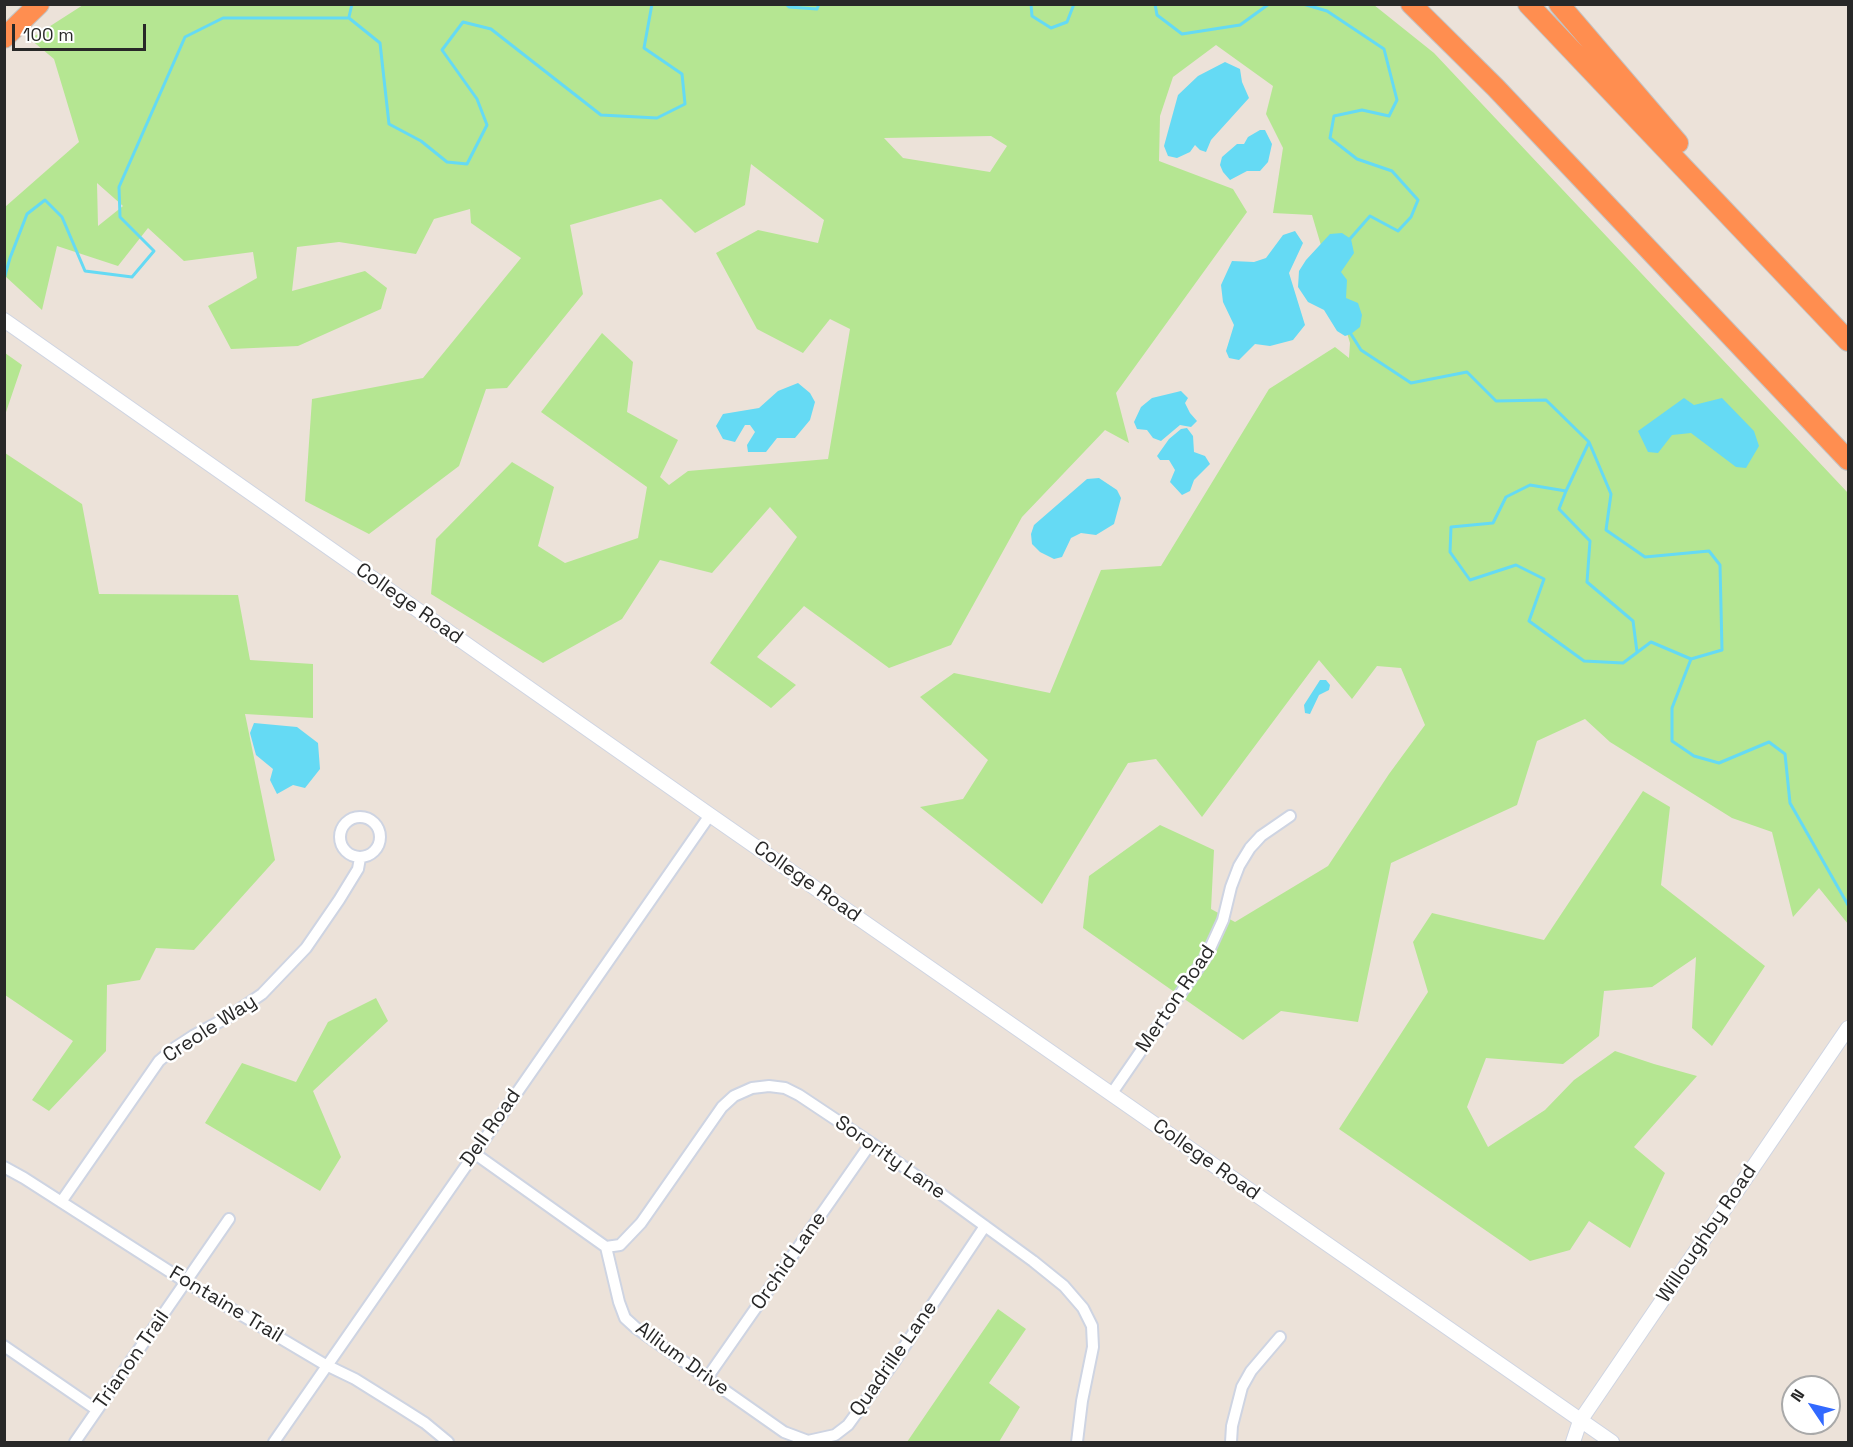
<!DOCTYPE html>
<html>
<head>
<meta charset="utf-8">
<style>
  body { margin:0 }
  #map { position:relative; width:1853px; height:1447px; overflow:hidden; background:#ece2d9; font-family:"Space Grotesk",sans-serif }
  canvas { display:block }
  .frame { position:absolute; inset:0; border:6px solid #282828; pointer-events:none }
  .north { position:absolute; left:1781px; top:1375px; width:60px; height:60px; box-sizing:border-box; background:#fff; border:2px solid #a9a9a9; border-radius:50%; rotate:305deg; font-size:16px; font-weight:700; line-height:24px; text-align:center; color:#282828 }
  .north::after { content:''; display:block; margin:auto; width:21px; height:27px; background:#3269ff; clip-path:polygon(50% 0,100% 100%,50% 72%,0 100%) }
  .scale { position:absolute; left:12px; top:24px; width:134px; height:27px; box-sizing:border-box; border:3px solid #282828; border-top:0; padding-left:8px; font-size:18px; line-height:21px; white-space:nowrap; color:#282828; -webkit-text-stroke:4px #fff; paint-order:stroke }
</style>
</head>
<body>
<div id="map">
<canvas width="1853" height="1447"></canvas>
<div class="frame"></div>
<div class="north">N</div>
<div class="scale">100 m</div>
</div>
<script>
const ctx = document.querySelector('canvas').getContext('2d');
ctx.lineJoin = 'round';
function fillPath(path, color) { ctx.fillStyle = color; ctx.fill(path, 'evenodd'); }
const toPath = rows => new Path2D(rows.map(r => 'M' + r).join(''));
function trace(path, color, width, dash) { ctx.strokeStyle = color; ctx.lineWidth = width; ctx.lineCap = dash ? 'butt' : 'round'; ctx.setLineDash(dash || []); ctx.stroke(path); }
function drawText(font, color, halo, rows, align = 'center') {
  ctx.font = font + ' "Space Grotesk",sans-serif'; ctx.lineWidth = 5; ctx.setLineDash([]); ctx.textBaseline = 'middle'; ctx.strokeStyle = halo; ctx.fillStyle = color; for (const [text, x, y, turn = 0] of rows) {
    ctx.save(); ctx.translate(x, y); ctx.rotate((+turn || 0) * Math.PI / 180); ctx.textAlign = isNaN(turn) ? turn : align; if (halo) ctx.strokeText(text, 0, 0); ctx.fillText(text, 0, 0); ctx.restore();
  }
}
const green = toPath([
  [83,5,1374,5,1434,53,1848,493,1848,924,1819,888,1793,917,1772,832,1732,818,1610,742,1585,719,1537,741,1517,805,1391,863,1358,1022,1281,1011,1243,1040,1083,928,1089,876,1160,825,1214,850,1211,909,1235,922,1328,866,1389,774,1425,725,1401,668,1377,666,1352,699,1319,660,1202,817,1156,759,1128,763,1042,904,920,807,963,799,988,760,920,697,954,673,1050,693,1101,570,1161,566,1269,389,1335,347,1349,358,1350,343,1312,215,1273,213,1283,148,1266,114,1273,86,1216,45,1173,77,1160,116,1159,161,1233,189,1247,212,1116,393,1129,443,1105,430,1022,517,951,645,889,668,804,606,757,657,796,685,771,708,710,663,797,537,770,507,712,573,660,560,622,619,543,663,431,594,436,539,512,462,554,487,538,546,565,563,638,538,647,487,541,412,602,333,633,362,627,412,678,440,660,477,669,485,688,471,828,459,850,329,830,319,803,353,757,329,716,253,758,230,818,243,824,220,751,164,745,205,695,233,661,199,570,225,583,294,507,388,486,389,459,466,369,534,305,501,312,399,423,378,521,258,471,223,470,209,434,219,416,254,339,242,297,247,292,291,365,271,387,288,381,309,298,346,231,349,208,306,257,278,253,252,184,261,148,228,118,266,57,246,42,310,5,276,5,207,79,142,54,59,30,39],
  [991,136,1007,146,990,172,903,158,884,138],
  [97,183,123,206,98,226],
  [5,353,22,365,5,415],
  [5,453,82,504,99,594,238,595,250,660,313,664,313,718,245,714,275,860,194,950,156,948,140,980,107,985,106,1051,49,1111,32,1100,73,1041,5,995],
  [1643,791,1670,807,1661,885,1765,966,1712,1046,1692,1028,1696,957,1652,987,1604,991,1599,1036,1563,1064,1486,1058,1467,1107,1488,1147,1545,1110,1574,1080,1615,1051,1654,1064,1697,1076,1634,1147,1665,1173,1630,1248,1589,1221,1570,1250,1530,1261,1339,1129,1428,992,1413,942,1432,913,1544,940],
  [376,998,388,1021,313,1091,341,1157,320,1191,205,1123,242,1063,296,1082,328,1022],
  [998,1309,1026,1329,989,1383,1020,1407,999,1442,907,1442]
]);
const water = toPath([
  [1225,62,1240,69,1242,82,1249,98,1211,140,1206,152,1200,150,1195,145,1190,152,1177,158,1168,156,1164,146,1178,95,1198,76],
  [1260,130,1265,130,1272,144,1268,162,1260,171,1247,171,1230,180,1223,172,1220,165,1222,157,1237,144,1244,144,1248,137],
  [1295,231,1303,243,1289,273,1305,325,1293,340,1270,346,1255,344,1239,360,1229,358,1226,351,1234,325,1223,302,1221,285,1232,261,1254,262,1266,258,1283,235],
  [1342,233,1351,239,1354,253,1341,272,1347,280,1346,298,1358,303,1362,315,1360,327,1351,334,1345,336,1337,331,1324,310,1308,302,1298,287,1299,271,1306,260,1330,234],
  [798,383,810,393,815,402,810,420,795,438,777,438,766,452,748,452,747,445,755,432,750,425,745,425,735,442,723,439,716,426,723,414,759,408,778,391],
  [1181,391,1188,398,1185,403,1190,413,1197,421,1191,427,1180,425,1161,441,1153,438,1147,430,1137,429,1134,422,1141,407,1152,398],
  [1684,398,1694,405,1722,398,1754,431,1759,446,1746,468,1736,467,1691,433,1672,435,1658,453,1648,452,1638,431],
  [1187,428,1193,436,1194,452,1205,456,1210,464,1194,480,1190,491,1182,495,1170,482,1175,470,1169,460,1160,460,1157,456,1169,439,1181,429],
  [1099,478,1117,490,1121,498,1114,524,1096,535,1081,533,1071,538,1062,557,1054,559,1040,552,1032,544,1031,534,1034,525,1087,479],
  [1320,680,1326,680,1330,685,1329,690,1319,695,1310,714,1305,713,1304,705],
  [254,723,297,727,318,743,320,769,305,788,293,785,277,794,270,780,273,769,256,755,250,733]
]);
const stream = toPath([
  [786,4,789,7,817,9,819,4],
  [1031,4,1032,16,1051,28,1067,22,1074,4],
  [1155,4,1157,15,1182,34,1240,25,1269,4],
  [1303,4,1327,11,1384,49,1397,100,1389,116,1362,110,1334,116,1330,138,1357,159,1392,171,1418,200,1411,217,1398,231,1370,216,1349,240],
  [349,17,352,4],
  [4,279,10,258,27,214,45,200,62,217,85,271,132,277,154,251,120,217,119,187,185,37,223,18,349,18,380,43,389,124,421,141,447,162,467,164,487,125,477,99,442,50,463,22,491,29,601,115,657,118,685,104,682,74,644,48,652,4],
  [1349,331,1361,350,1411,383,1467,372,1496,401,1546,400,1589,442,1566,491,1530,485,1506,497,1493,523,1451,527,1450,552,1470,580,1516,565,1544,579,1529,621,1584,661,1623,663,1651,642,1691,659,1672,708,1672,741,1694,756,1719,763,1769,742,1785,754,1790,803,1848,905],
  [1589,442,1611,494,1606,530,1645,557,1709,551,1720,565,1722,650,1691,659],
  [1566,491,1559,509,1590,541,1587,582,1633,621,1637,652]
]);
const minor = toPath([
  '340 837a20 20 0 1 1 40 0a20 20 0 1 1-40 0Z',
  [1112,1093,1207,955,1223,920,1231,887,1239,866,1250,848,1261,836,1290,816],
  [474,1153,606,1247,619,1302,625,1318,636,1328,784,1432,808,1441,835,1435,848,1425,894,1362,985,1226],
  [4,1167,24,1178,186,1282,324,1364,355,1379,403,1409,425,1423,448,1442],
  [61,1202,159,1061,173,1049,193,1036,230,1016,262,994,306,948,339,900,358,869,360,858],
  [606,1247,620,1245,641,1223,722,1107,734,1096,752,1088,769,1086,785,1088,799,1095,871,1143,1033,1261,1064,1286,1083,1308,1092,1326,1093,1347,1082,1401,1077,1442],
  [4,1346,97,1410],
  [707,1378,871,1143],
  [75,1442,229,1219],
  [274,1442,710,815],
  [1231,1442,1232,1426,1242,1387,1251,1371,1280,1337]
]);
const tertiary = toPath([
  [4,320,710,815,1612,1442],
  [1573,1442,1580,1421,1848,1028]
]);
const motorway = toPath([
  [1411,4,1496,88,1848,460],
  [1528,4,1848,341],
  [1559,4,1678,143],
  [4,38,39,4]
]);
const streetNames = [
  ["College Road",409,604,35],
  ["College Road",807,882,35],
  ["Merton Road",1176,999,-56],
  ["Creole Way",210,1029,-33],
  ["Dell Road",491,1128,-55],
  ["Sorority Lane",890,1158,35],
  ["College Road",1206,1160,35],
  ["Willoughby Road",1707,1234,-56],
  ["Orchid Lane",789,1261,-55],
  ["Fontaine Trail",226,1305,31],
  ["Allium Drive",682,1359,36],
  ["Quadrille Lane",894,1359,-55],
  ["Trianon Trail",132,1360,-55]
];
fillPath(green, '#b5e692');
fillPath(water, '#65daf4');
trace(stream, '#65daf4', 3);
trace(minor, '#ced4e2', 14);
trace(tertiary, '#ced4e2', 16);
trace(motorway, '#c3c3c3', 22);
trace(minor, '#fff', 10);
trace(tertiary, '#fff', 14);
trace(motorway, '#ff8e50', 20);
drawText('20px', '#282828', '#fff', streetNames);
</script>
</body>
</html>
